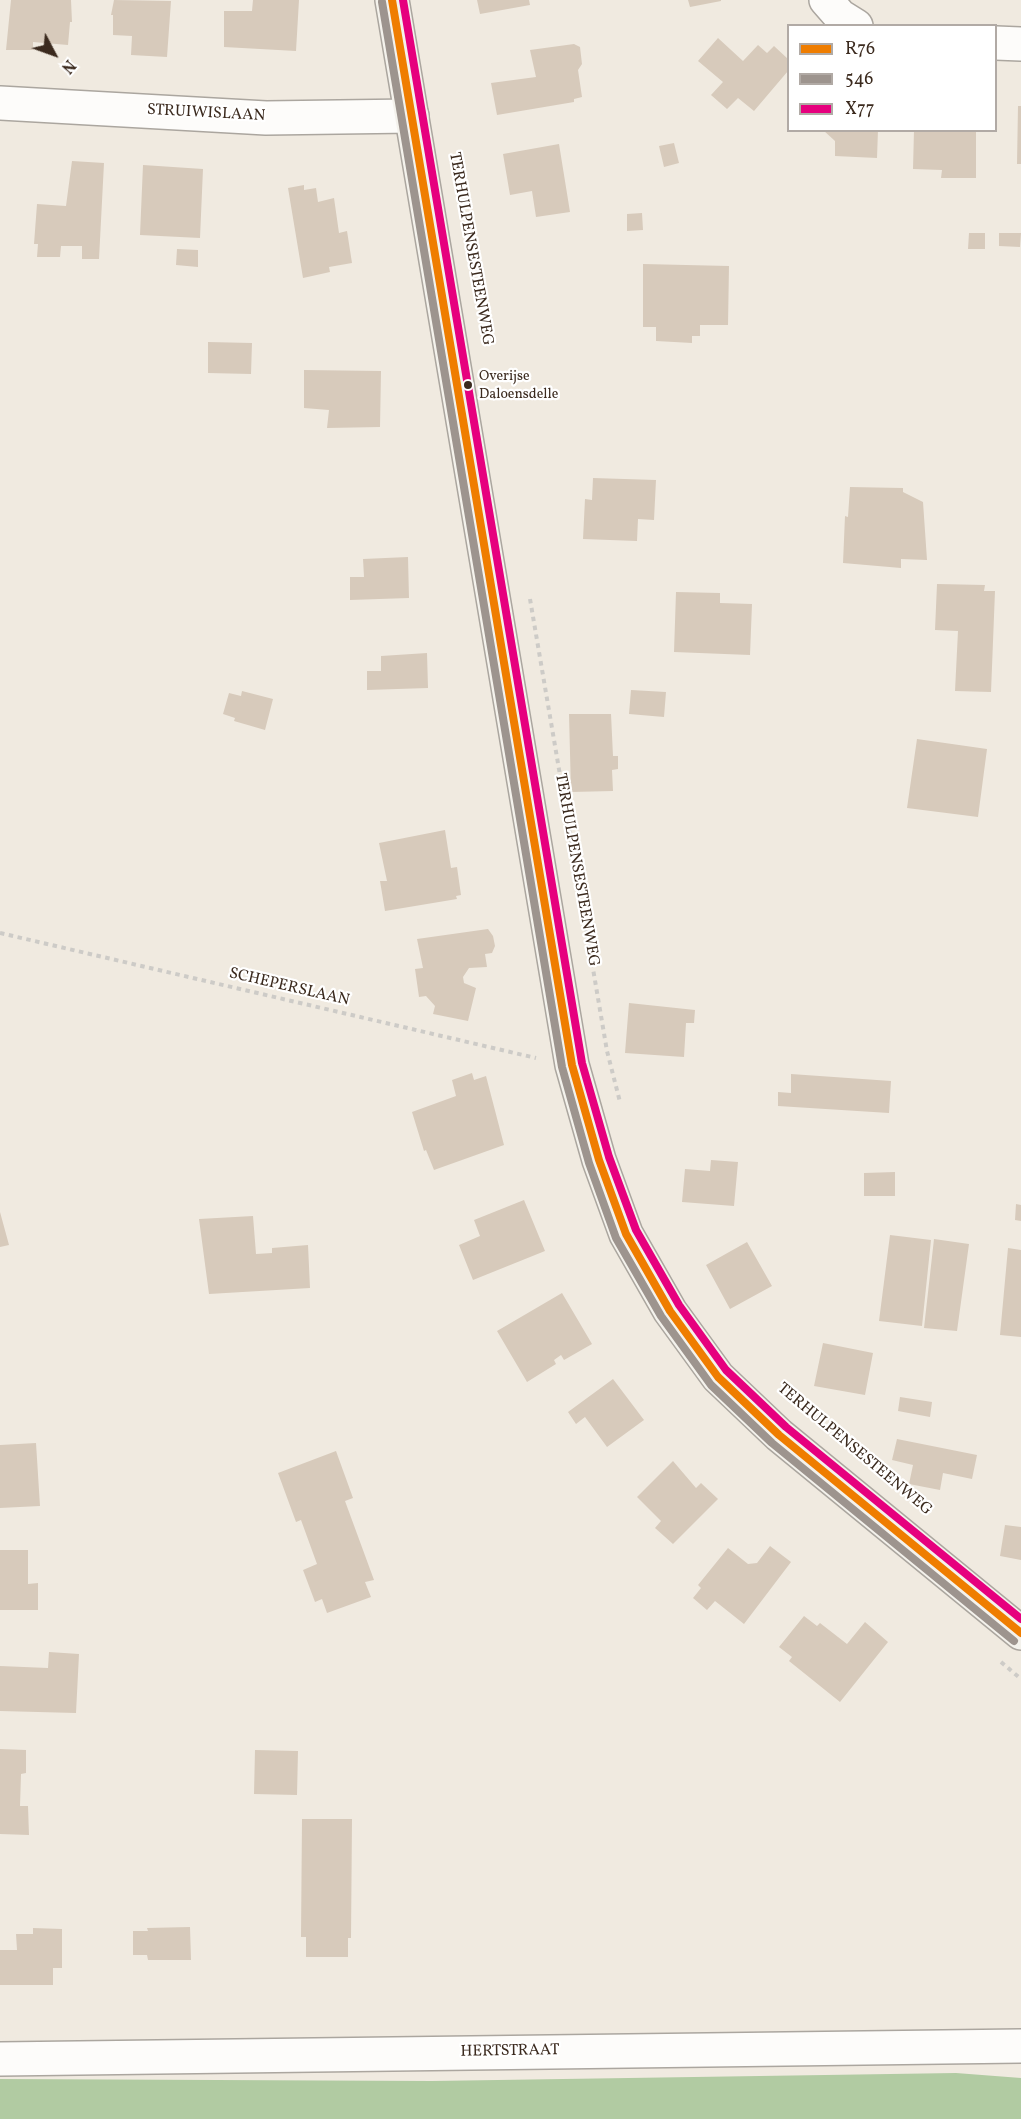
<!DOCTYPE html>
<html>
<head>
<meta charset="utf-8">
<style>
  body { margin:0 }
  #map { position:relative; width:1021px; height:2119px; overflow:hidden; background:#f0eae0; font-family:Vollkorn,serif }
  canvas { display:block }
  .legend { position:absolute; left:787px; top:24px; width:210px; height:108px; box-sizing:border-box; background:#fff; border:2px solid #b1aaa5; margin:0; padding:8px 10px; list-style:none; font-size:18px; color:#3b2a1e }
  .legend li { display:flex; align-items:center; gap:12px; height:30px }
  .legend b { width:30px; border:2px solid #b1aaa5 }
  .north { position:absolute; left:24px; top:24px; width:60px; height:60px; -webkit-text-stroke:4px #fff; paint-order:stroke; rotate:131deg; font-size:16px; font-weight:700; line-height:24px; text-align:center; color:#3b2a1e }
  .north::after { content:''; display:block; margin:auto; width:21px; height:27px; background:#3b2a1e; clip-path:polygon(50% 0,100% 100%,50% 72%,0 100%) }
</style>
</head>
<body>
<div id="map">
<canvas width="1021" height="2119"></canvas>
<ul class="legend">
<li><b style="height:8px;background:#ef7d00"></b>R76</li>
<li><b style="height:8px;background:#9d948e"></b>546</li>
<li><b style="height:8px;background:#e6007e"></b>X77</li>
</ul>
<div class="north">N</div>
</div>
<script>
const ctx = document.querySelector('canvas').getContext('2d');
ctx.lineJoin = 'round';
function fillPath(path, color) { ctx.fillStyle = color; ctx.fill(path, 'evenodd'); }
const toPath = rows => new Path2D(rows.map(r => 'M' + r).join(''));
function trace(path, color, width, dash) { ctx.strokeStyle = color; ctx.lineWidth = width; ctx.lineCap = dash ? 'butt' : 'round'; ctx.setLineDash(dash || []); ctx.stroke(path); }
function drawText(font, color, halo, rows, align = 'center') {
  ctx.font = font + ' Vollkorn,serif'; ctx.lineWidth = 4.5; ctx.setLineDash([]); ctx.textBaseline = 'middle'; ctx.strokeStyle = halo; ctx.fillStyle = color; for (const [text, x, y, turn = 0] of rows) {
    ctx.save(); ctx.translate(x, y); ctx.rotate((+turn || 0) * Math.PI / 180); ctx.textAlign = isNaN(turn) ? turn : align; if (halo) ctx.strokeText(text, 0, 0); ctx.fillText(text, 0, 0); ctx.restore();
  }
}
const forest = toPath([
  [956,2073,1021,2078,1021,2119,0,2119,0,2079,432,2081]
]);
const building = toPath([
  [11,0,71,0,72,22,70,22,68,45,33,42,33,50,6,50],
  [114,0,171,1,167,57,131,55,132,36,113,35,113,15,111,15],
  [253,0,299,0,296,51,224,47,224,11,252,11],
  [477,0,529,0,530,5,480,14],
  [688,0,721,0,721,1,690,7],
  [718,38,743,61,758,45,767,53,774,46,788,59,788,71,754,111,738,98,727,109,711,95,723,82,698,61],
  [574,44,580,47,582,64,578,70,582,97,574,99,574,102,497,115,491,83,536,77,530,50],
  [1018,106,1021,106,1021,164,1017,164],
  [823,130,878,130,877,158,835,156,835,141],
  [914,130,976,130,976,178,941,178,942,170,913,169],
  [674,143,679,163,664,167,659,146],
  [559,144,570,212,536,217,532,191,510,195,503,154],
  [72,161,104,163,99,259,82,259,82,246,61,246,60,257,37,257,38,244,34,244,37,204,66,206],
  [143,165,203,169,200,238,140,235],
  [304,185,304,190,316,188,318,202,334,198,339,233,347,231,352,263,329,267,330,272,303,278,288,188],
  [642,213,643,230,627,231,627,214],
  [969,233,985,233,985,249,968,249],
  [999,233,1021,233,1020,247,999,246],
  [177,249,198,250,198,267,176,265],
  [643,264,729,266,728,325,700,325,700,336,692,336,692,343,656,341,656,327,643,327],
  [208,342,252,343,251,374,208,373],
  [304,370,381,371,380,427,327,428,329,410,304,408],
  [593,478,656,480,654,520,638,519,637,541,583,539,585,499,592,500],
  [850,487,903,488,903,492,923,502,927,560,901,559,901,568,843,563,845,516,848,517],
  [408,557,409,598,350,600,350,577,364,577,363,559],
  [937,584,985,585,984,591,995,591,991,692,955,691,958,631,935,630],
  [676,592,720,593,720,603,752,604,750,655,674,652],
  [427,653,428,688,367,690,367,671,381,671,381,656],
  [631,690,666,692,664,717,629,714],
  [242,691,273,699,265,730,234,721,235,718,223,714,229,693,241,696],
  [569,714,611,714,613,756,618,756,618,769,612,770,613,791,571,792],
  [917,739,987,749,978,817,907,808],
  [445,830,451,868,457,867,461,895,456,896,457,899,385,911,380,881,387,881,379,843],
  [488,929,493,936,495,946,492,953,485,954,487,967,469,968,463,977,464,983,476,988,468,1021,433,1014,435,1006,426,996,419,997,415,969,423,968,417,939],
  [629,1003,695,1010,694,1023,686,1023,684,1057,625,1053],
  [472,1073,474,1080,486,1076,504,1145,434,1170,426,1150,424,1151,412,1112,456,1096,452,1080],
  [791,1074,891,1081,889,1113,778,1106,778,1092,791,1093],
  [711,1160,738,1162,734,1206,682,1202,685,1169,710,1171],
  [895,1172,895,1196,864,1196,864,1173],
  [524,1200,545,1251,473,1280,459,1245,480,1236,474,1220],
  [1016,1204,1021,1205,1021,1221,1015,1220],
  [0,1212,9,1245,0,1247],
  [253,1216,256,1254,272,1253,272,1248,308,1245,310,1288,209,1294,199,1219],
  [890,1235,931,1240,922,1326,879,1321],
  [934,1239,969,1244,957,1331,924,1328],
  [747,1242,772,1286,730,1309,706,1265],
  [1008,1248,1021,1250,1021,1337,1000,1335],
  [562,1293,592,1344,564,1360,561,1355,554,1360,556,1364,527,1382,497,1331],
  [823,1343,873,1353,865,1395,814,1386],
  [613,1379,644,1420,607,1447,585,1417,576,1424,568,1412],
  [900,1397,932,1402,930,1417,898,1411],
  [897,1439,977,1455,972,1479,943,1473,940,1490,909,1484,913,1465,892,1460],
  [36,1443,40,1506,0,1508,0,1445],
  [336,1451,353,1498,345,1501,374,1580,365,1582,371,1597,327,1613,322,1599,315,1602,303,1570,317,1564,301,1520,296,1522,278,1473],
  [673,1461,696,1488,701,1483,718,1499,673,1544,655,1528,661,1521,637,1497],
  [1005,1525,1021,1527,1021,1560,1000,1556],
  [770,1546,791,1562,744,1624,715,1601,707,1610,693,1598,701,1588,698,1585,728,1548,748,1564,757,1563],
  [0,1550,28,1550,28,1584,38,1583,38,1610,0,1610],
  [804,1616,817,1626,820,1623,847,1644,865,1622,888,1642,840,1702,789,1661,792,1657,779,1647],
  [49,1652,79,1654,76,1713,0,1711,0,1666,48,1668],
  [0,1749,26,1750,26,1773,21,1774,20,1806,28,1806,29,1835,0,1834],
  [255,1750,298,1751,297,1795,254,1794],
  [302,1819,352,1819,351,1938,348,1938,348,1957,306,1957,306,1937,301,1937],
  [190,1927,191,1960,148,1960,147,1955,133,1955,133,1931,148,1931,147,1928],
  [33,1928,62,1929,62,1968,53,1968,53,1985,0,1985,0,1950,17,1950,16,1934,33,1934]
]);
const path = toPath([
  [530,599,607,1051,620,1102],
  [0,933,536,1058],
  [1001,1662,1021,1679]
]);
const minor = toPath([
  [826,0,840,16,856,26],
  [996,43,1021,44],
  [0,103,266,118,412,116],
  [0,2059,1021,2046]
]);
const secondary = toPath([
  [392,0,572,1065,599,1160,626,1234,670,1311,718,1377,779,1435,1021,1633]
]);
const bus1 = toPath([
  [392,0,572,1065,599,1160,626,1234,670,1311,718,1377,779,1435,1021,1633]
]);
const bus2 = toPath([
  [382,2,562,1067,589,1163,616,1238,661,1316,711,1385,772,1443,1014,1641]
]);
const bus3 = toPath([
  [403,0,582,1063,609,1157,636,1230,679,1305,726,1370,786,1427,1021,1619]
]);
const markers = [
  [468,385,5,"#3b2a1e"]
];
const busNames = [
  ["Overijse",479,377],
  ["Daloensdelle",479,395]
];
const streetNames = [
  ["STRUIWISLAAN",206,114,3],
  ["TERHULPENSESTEENWEG",470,249,80],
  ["TERHULPENSESTEENWEG",576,870,80],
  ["SCHEPERSLAAN",289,988,13],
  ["TERHULPENSESTEENWEG",854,1450,40],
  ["HERTSTRAAT",510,2052,-1]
];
fillPath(forest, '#b1cba2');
fillPath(building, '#d7cabb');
trace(minor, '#aba69f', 36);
trace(secondary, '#aba69f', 36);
trace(path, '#cdcbc7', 4, [4.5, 4.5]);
trace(minor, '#fdfcfa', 33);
trace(secondary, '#f4f2ec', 33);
trace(bus1, '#ef7d00', 8);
trace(bus2, '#9d948e', 8);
trace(bus3, '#e6007e', 8);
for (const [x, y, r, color] of markers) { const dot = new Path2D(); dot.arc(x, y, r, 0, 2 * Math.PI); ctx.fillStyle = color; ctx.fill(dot); trace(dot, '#fff', 2); }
drawText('14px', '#3b2a1e', '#fff', busNames, 'left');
drawText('16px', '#3b2a1e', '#fff', streetNames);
</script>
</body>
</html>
